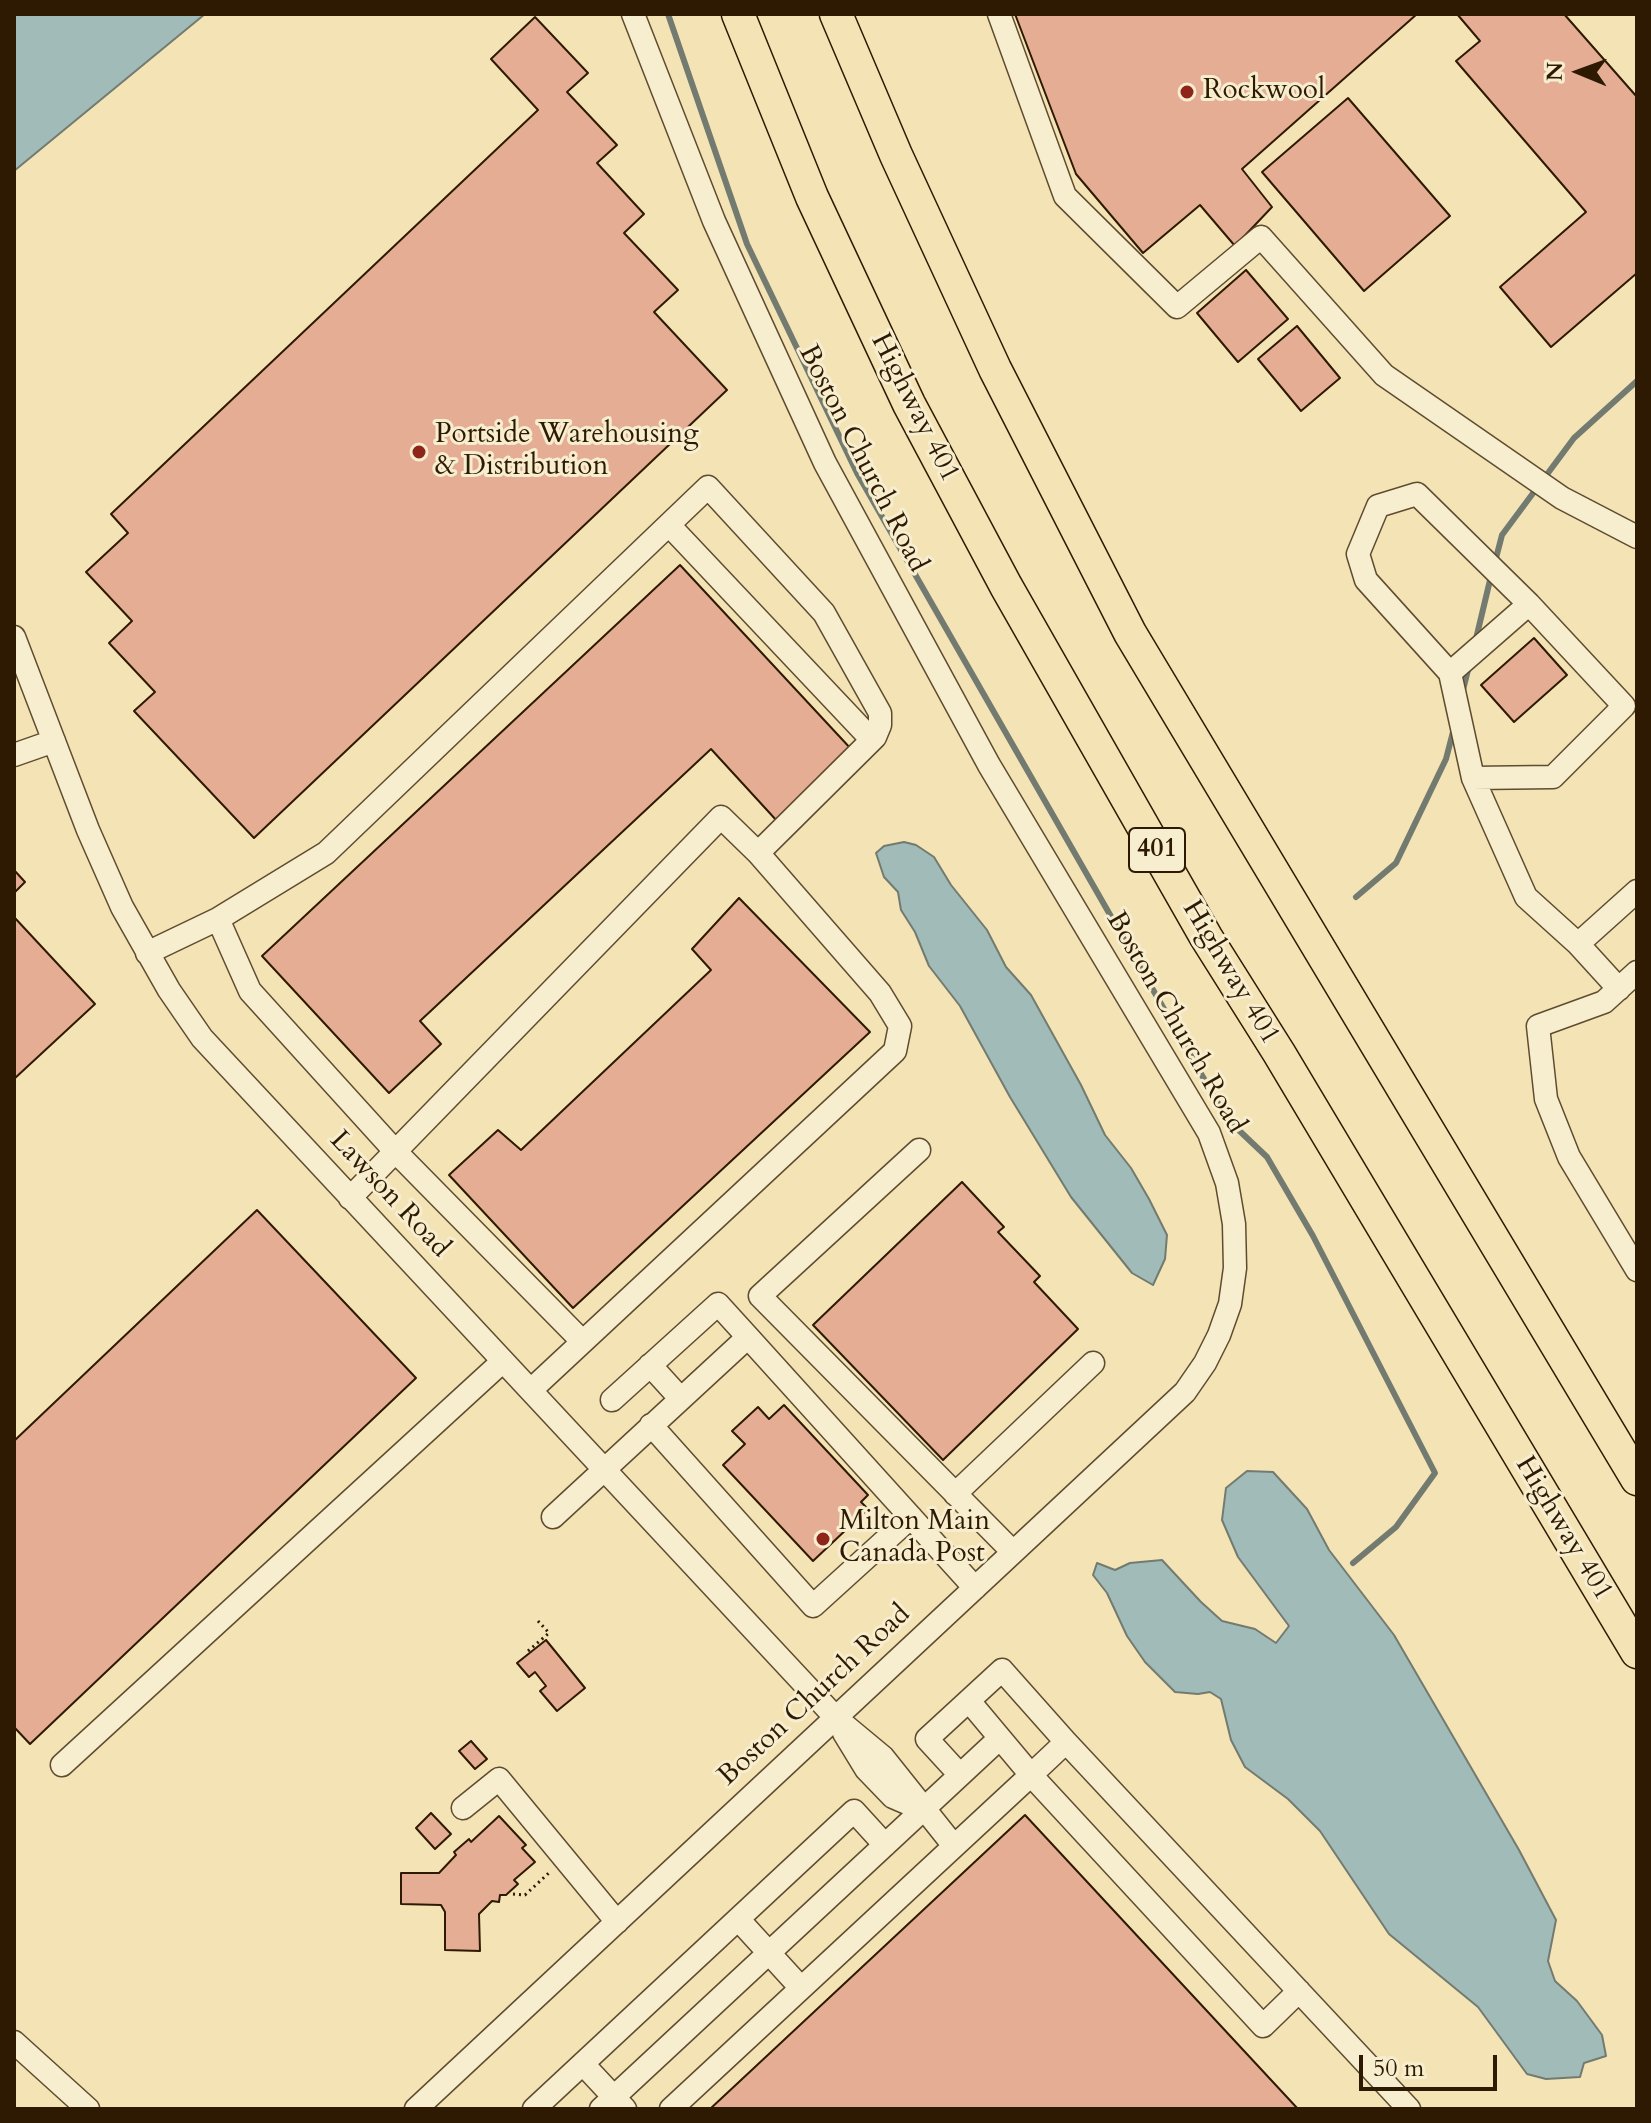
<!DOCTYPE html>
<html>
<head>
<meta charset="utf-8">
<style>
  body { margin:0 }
  #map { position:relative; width:1651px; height:2123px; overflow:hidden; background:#f3e3b5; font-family:Cardo,serif }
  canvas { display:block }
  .frame { position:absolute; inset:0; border:16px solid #2e1a02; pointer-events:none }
  .north { position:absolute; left:1539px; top:32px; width:80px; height:80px; -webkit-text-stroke:6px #f7edcf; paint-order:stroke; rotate:271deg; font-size:22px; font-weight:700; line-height:32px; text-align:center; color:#2e1a02 }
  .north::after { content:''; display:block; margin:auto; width:28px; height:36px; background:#2e1a02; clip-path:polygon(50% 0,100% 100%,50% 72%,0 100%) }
  .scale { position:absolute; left:1359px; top:2055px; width:138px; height:36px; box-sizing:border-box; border:4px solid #2e1a02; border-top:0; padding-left:10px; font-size:24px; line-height:28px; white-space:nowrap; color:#2e1a02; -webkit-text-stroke:6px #f7edcf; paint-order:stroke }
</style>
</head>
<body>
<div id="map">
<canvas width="1651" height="2123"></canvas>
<div class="frame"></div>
<div class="north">N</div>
<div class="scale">50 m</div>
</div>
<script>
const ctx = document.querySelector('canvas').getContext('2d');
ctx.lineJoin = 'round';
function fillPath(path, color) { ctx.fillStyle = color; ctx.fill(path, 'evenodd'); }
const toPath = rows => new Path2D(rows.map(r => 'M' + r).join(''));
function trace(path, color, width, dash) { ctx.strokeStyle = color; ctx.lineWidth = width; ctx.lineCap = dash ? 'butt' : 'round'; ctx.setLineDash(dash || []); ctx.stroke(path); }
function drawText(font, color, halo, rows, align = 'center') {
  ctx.font = font + ' Cardo,serif'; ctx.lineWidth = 6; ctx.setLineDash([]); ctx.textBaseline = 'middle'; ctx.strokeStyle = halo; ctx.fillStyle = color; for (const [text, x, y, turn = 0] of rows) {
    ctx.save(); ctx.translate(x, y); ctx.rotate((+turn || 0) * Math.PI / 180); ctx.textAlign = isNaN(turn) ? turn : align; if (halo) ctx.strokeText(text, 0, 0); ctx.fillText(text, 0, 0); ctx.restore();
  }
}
const water = toPath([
  [14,14,205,14,14,171,14,14],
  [904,842,916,845,934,857,951,885,987,930,1006,967,1031,995,1081,1085,1105,1135,1131,1168,1149,1199,1167,1235,1165,1259,1153,1285,1132,1273,1071,1197,1010,1097,960,1006,929,966,915,932,901,910,898,892,884,877,876,853,884,846,904,842],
  [1247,1471,1273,1472,1307,1509,1329,1550,1394,1635,1519,1850,1556,1920,1548,1961,1555,1981,1577,2001,1602,2035,1606,2056,1584,2063,1580,2077,1546,2079,1527,2074,1478,2007,1389,1934,1320,1831,1288,1799,1245,1767,1231,1740,1221,1699,1210,1692,1198,1694,1175,1692,1145,1662,1127,1636,1107,1593,1093,1575,1097,1563,1115,1570,1130,1563,1162,1560,1201,1602,1222,1621,1255,1629,1276,1643,1289,1626,1238,1557,1222,1520,1226,1488,1247,1471]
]);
const stream = toPath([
  [668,14,747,244,857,473,1227,1119,1267,1157,1313,1236,1435,1473,1396,1527,1353,1563],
  [1495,562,1502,535,1574,438,1637,381],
  [1475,643,1491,576],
  [1462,694,1469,666],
  [1356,897,1396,863,1446,759,1454,728]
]);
const building = toPath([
  [1015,14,1417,14,1242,169,1272,207,1235,246,1200,205,1143,253,1076,174,1015,14],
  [1457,14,1564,14,1637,97,1637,273,1551,347,1500,287,1586,212,1456,61,1480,41,1457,14],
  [535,17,588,73,567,92,617,145,597,163,644,214,624,233,678,290,654,312,727,390,254,838,134,711,155,692,109,643,132,621,86,572,128,533,111,514,538,110,491,59,535,17],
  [1348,98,1450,216,1364,291,1262,172,1348,98],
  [1246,270,1288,319,1238,362,1197,313,1246,270],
  [1297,326,1340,378,1301,411,1258,359,1297,326],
  [680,565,852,750,777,821,711,749,420,1021,441,1044,389,1093,262,956,680,565],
  [1534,638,1567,675,1514,722,1481,685,1534,638],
  [14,870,25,882,14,893,14,870],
  [739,898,870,1032,573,1308,449,1175,498,1130,521,1150,711,970,692,949,739,898],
  [14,917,95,1004,14,1079,14,917],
  [962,1182,1004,1227,998,1232,1040,1276,1034,1282,1078,1329,943,1460,813,1325,962,1182],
  [257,1210,416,1378,30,1744,14,1727,14,1441,257,1210],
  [784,1405,868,1495,861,1502,868,1509,813,1561,723,1465,745,1444,732,1431,758,1407,769,1419,784,1405],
  [546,1640,585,1688,557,1711,540,1691,546,1686,535,1672,529,1677,517,1663,546,1640],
  [471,1741,487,1759,475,1769,459,1751,471,1741],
  [431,1813,451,1834,435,1849,416,1828,431,1813],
  [1025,1815,1298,2109,710,2109,1025,1815],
  [499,1816,526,1845,522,1848,535,1862,514,1880,518,1884,506,1895,500,1895,499,1902,492,1901,479,1914,480,1951,445,1950,445,1912,441,1905,401,1904,401,1873,439,1873,456,1855,454,1852,469,1839,471,1842,499,1816]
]);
const path = toPath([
  [528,1651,549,1633,538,1621],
  [513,1894,525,1895,551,1871]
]);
const minor = toPath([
  [999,14,1065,196,1177,307,1261,237,1384,375,1562,498,1637,537],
  [669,525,872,740],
  [14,637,88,830,122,907,169,990,202,1038,836,1718,883,1757,954,1846],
  [1450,673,1366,580,1358,554,1378,506,1417,494,1529,604],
  [14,755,54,741],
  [1473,778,1553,777,1624,706,1529,604,1450,673,1473,778,1526,897,1578,944,1619,989],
  [218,919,250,991,395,1151,582,1341],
  [1578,944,1637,891],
  [147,953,218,919,326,853,708,487,824,613,880,713,880,725,875,737,758,853,880,993,900,1026,895,1051,531,1390],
  [1637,972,1604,1002,1538,1026,1546,1099,1569,1157,1637,1270],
  [919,1150,760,1296,1013,1552],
  [350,1198,721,817,758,853],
  [650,1365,680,1398],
  [612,1400,718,1304,748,1337],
  [651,1425,813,1606,911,1517],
  [955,1494,1093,1363],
  [553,1517,748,1337,975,1588],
  [969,1701,1000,1738],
  [844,1733,866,1769,893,1797,923,1810],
  [62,1765,503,1361],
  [960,1775,927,1739,1002,1670,1066,1742],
  [463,1808,499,1779,617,1922],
  [738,1919,801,1988],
  [14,2042,88,2109],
  [583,2064,625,2109],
  [416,2109,1185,1392,1205,1363,1219,1335,1230,1304,1235,1268,1234,1224,1227,1183,1209,1133,989,765,825,463,714,221,633,14],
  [534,2109,854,1811,885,1845],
  [601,2109,1000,1738,1031,1775,1066,1742,1409,2109],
  [671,2109,1031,1775,1263,2026,1299,1991]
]);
const highway = toPath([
  [738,14,812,197,909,404,1006,586,1206,937,1279,1053,1637,1652],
  [836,14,896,155,995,369,1130,633,1637,1479]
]);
const markers = [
  [1187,92,8,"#8f2418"],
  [419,452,8,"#8f2418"],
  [823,1539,8,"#8f2418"]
];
const shields = [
  [1157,850,56]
];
const shieldNames = [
  ["401",1157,850]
];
const poiNames = [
  ["Rockwool",1203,92],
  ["Portside Warehousing",435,436],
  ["& Distribution",435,468],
  ["Milton Main",839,1523],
  ["Canada Post",839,1555]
];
const streetNames = [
  ["Highway 401",914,408,63],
  ["Boston Church Road",862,459,63],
  ["Highway 401",1230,973,59],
  ["Boston Church Road",1175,1023,60],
  ["Lawson Road",389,1195,47],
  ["Highway 401",1563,1529,59],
  ["Boston Church Road",815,1696,-43]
];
fillPath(water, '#a1bbb9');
trace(water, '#737b70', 2);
trace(stream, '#737b70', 6);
fillPath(building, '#e5ad94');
trace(building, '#2e1a02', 2);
trace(minor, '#5f4c2f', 25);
trace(highway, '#2e1a02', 35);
trace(path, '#2e1a02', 3, [2, 4]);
trace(minor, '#f7edcf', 22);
trace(highway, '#f3e3b5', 32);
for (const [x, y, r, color] of markers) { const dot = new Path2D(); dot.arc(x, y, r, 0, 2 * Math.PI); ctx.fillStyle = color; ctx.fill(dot); trace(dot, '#f7edcf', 3); }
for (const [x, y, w] of shields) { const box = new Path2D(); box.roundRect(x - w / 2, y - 22, w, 44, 6); ctx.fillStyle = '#f7edcf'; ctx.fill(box); trace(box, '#2e1a02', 2); }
drawText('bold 26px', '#2e1a02', null, shieldNames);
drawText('28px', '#2e1a02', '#f7edcf', poiNames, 'left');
drawText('28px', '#2e1a02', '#f7edcf', streetNames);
</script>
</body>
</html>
